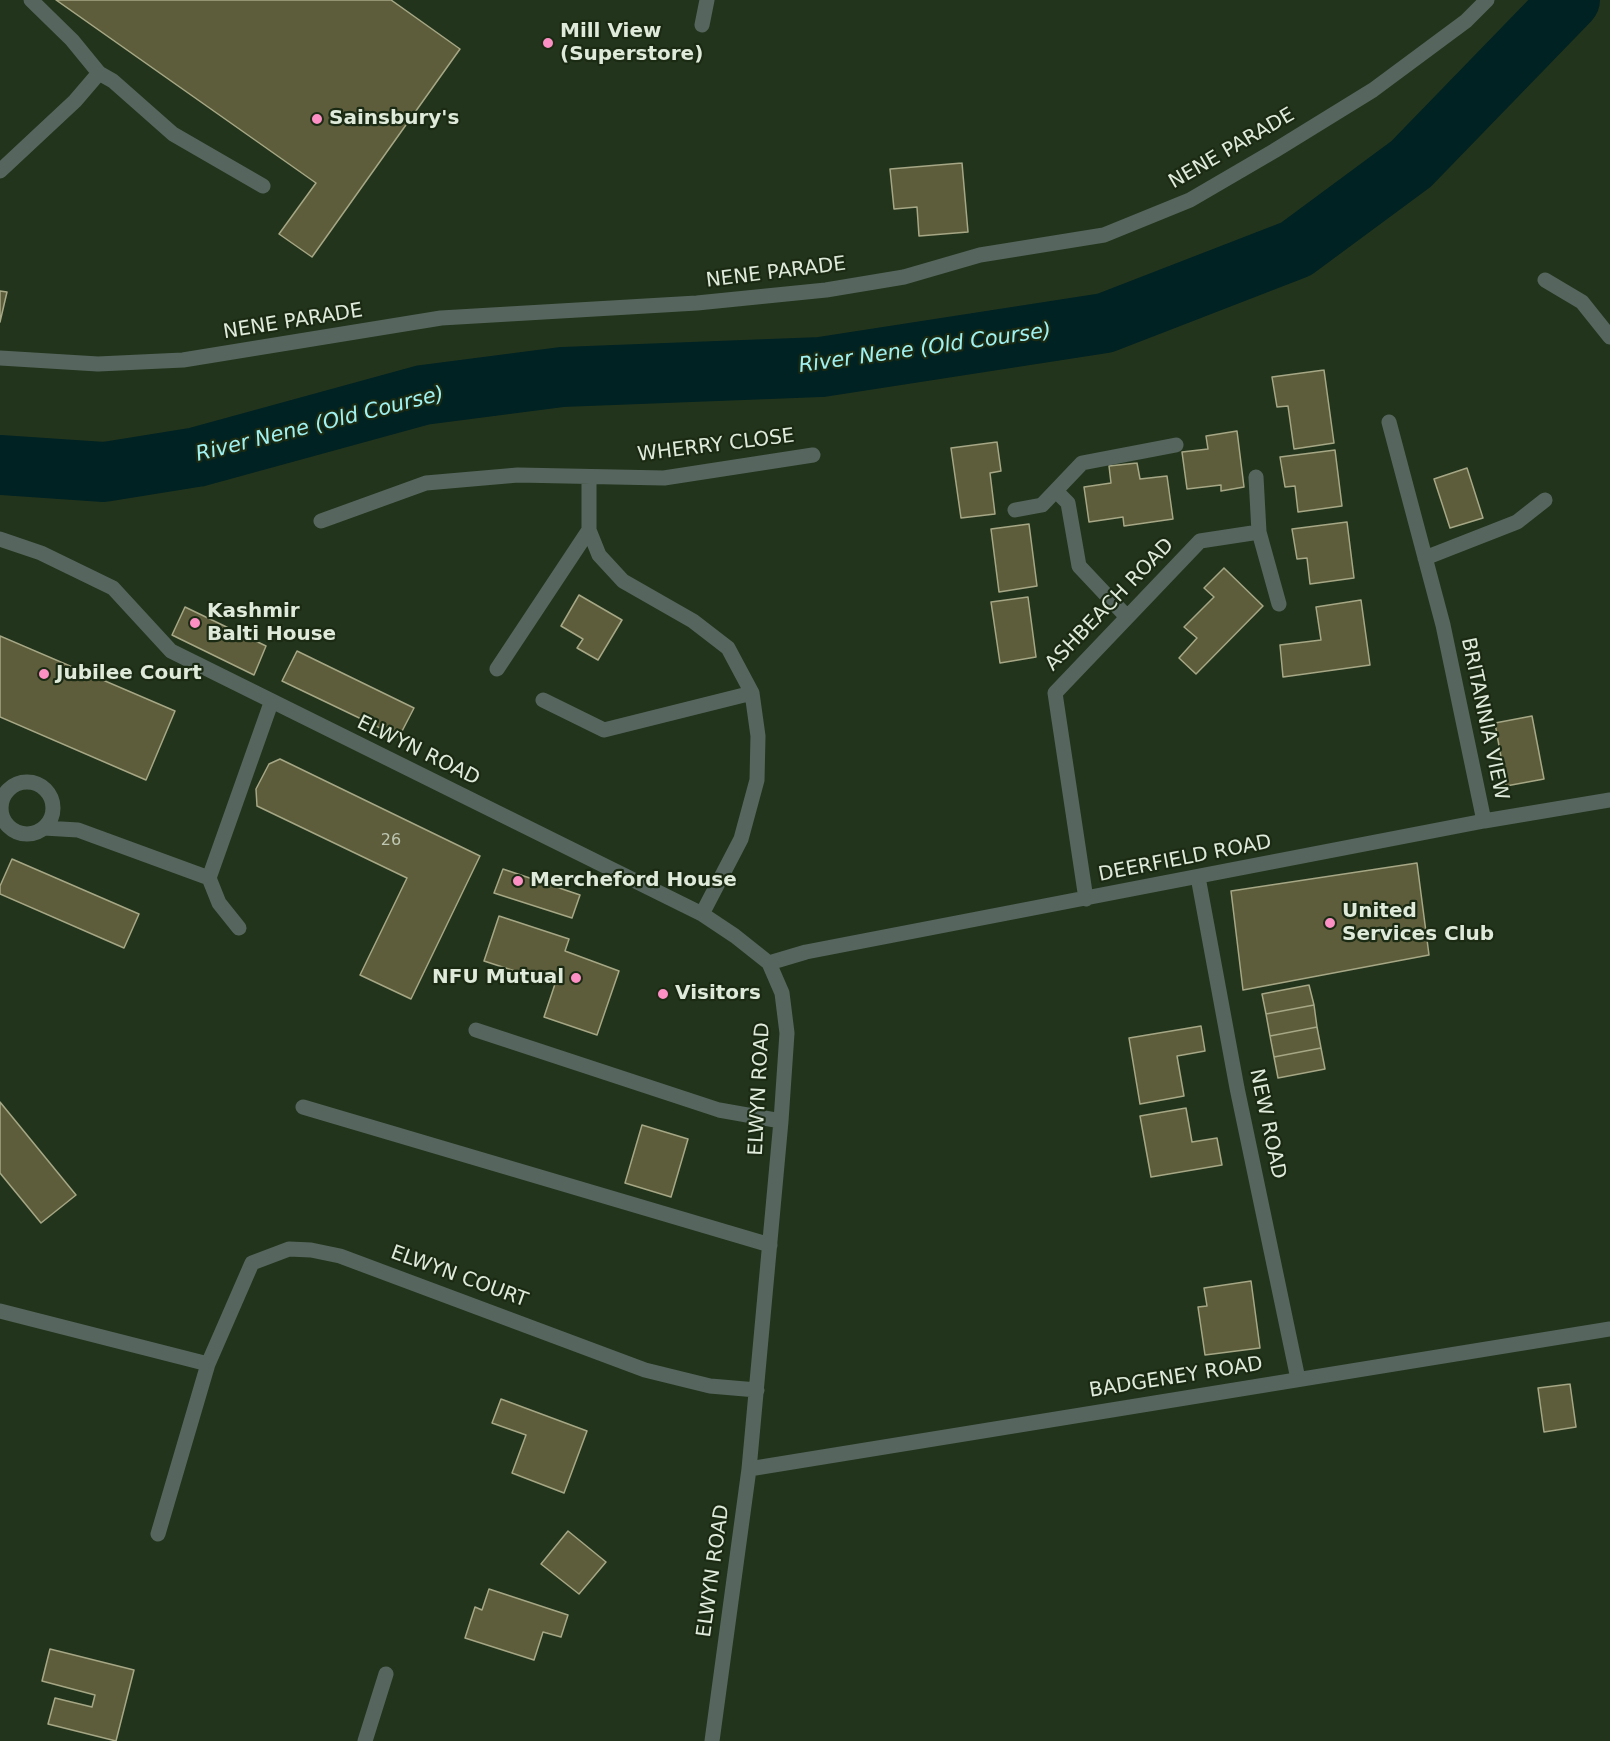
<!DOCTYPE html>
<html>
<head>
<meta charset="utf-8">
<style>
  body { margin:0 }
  canvas { display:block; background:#23341c }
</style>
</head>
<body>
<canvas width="1610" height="1741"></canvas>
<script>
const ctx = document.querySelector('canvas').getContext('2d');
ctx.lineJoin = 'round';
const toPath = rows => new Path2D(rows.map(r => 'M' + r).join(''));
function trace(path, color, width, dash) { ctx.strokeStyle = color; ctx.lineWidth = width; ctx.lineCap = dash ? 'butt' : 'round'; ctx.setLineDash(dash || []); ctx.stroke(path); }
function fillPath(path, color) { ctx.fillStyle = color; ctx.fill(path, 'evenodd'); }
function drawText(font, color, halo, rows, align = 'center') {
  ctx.font = font + ' "DejaVu Sans",sans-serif'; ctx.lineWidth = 4.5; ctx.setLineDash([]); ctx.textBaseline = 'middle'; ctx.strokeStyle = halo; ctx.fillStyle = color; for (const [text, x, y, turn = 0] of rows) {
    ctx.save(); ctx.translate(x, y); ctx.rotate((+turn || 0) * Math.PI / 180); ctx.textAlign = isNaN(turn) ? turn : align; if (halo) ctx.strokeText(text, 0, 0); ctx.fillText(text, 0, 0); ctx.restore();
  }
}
const river = toPath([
  [0,465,104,472,197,457,423,395,562,377,821,367,1105,323,1296,249,1411,164,1570,0]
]);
const building = toPath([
  [56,0,391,0,460,49,312,257,279,234,316,183,56,0],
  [962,163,968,232,919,236,917,207,894,209,890,169,962,163],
  [0,291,7,292,0,322,0,291],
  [1324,370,1334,443,1294,449,1288,406,1277,407,1272,377,1324,370],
  [1237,431,1244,487,1221,491,1221,485,1187,489,1182,452,1208,449,1206,436,1237,431],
  [997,442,1001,471,990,473,995,514,961,518,951,448,997,442],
  [1335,450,1342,506,1298,512,1295,486,1285,487,1280,457,1335,450],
  [1137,463,1140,479,1167,476,1173,519,1124,526,1123,517,1089,522,1084,487,1111,483,1109,466,1137,463],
  [1467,468,1483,518,1450,528,1434,479,1467,468],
  [1347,522,1354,578,1310,584,1307,558,1297,559,1292,529,1347,522],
  [1029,524,1037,586,999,592,991,529,1029,524],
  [1224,568,1263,606,1196,674,1179,658,1197,638,1184,627,1214,597,1204,588,1224,568],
  [579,595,622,620,598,660,577,648,583,639,561,626,579,595],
  [1028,597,1036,657,1000,663,991,602,1028,597],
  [1361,600,1370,665,1283,677,1280,645,1321,640,1316,607,1361,600],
  [185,607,266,646,254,675,172,635,185,607],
  [0,636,175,711,146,780,0,717,0,636],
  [297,651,414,708,399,737,282,681,297,651],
  [1532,716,1544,779,1506,786,1495,723,1532,716],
  [280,759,480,856,411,999,360,975,407,878,257,806,256,789,269,764,280,759],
  [12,859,139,914,124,948,0,894,0,886,12,859],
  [1417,863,1429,955,1243,990,1231,891,1417,863],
  [503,869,580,895,572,918,494,893,503,869],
  [499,916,569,939,565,951,619,971,597,1035,544,1017,555,984,484,961,499,916],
  [1309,985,1314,1005,1266,1014,1262,994,1309,985],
  [1314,1005,1317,1027,1270,1036,1266,1014,1314,1005],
  [1201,1026,1205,1051,1177,1056,1184,1096,1140,1104,1129,1038,1201,1026],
  [1317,1027,1321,1048,1274,1057,1270,1036,1317,1027],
  [1321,1048,1325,1069,1278,1078,1274,1057,1321,1048],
  [0,1102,76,1195,41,1223,0,1173,0,1102],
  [1186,1108,1192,1142,1217,1138,1222,1165,1151,1177,1140,1116,1186,1108],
  [642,1125,688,1139,671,1197,625,1183,642,1125],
  [1251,1281,1260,1348,1205,1355,1198,1307,1207,1306,1204,1288,1251,1281],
  [1570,1384,1576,1427,1544,1432,1538,1388,1570,1384],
  [501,1399,587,1431,564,1493,512,1473,526,1435,492,1423,501,1399],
  [568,1531,606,1562,579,1594,541,1564,568,1531],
  [489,1589,568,1615,561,1637,543,1632,534,1660,465,1638,475,1607,482,1610,489,1589],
  [50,1649,134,1670,116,1741,48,1724,55,1698,92,1707,95,1695,42,1681,50,1649]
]);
const minor = toPath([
  [702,25,707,0],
  [99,73,113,81,173,134,263,186],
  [0,171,75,101,99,73,72,40,31,0],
  [1545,280,1582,302,1610,337],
  [0,358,98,364,183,360,441,318,697,303,826,290,904,277,980,255,1104,235,1190,200,1274,151,1373,90,1466,21,1487,0],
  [1389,422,1443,625,1484,821],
  [1256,477,1259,532,1279,604],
  [589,479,589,530,599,555,623,581,693,621,728,648,752,693,758,736,757,780,741,839,702,914],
  [1056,491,1068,503,1079,566,1127,617],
  [1015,510,1042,505,1082,463,1176,445],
  [321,521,426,483,518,475,664,478,813,455],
  [0,539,41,553,113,588,171,651,702,914,735,936,769,963,782,993,787,1033,781,1121,749,1469,712,1741],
  [1425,558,1517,522,1545,500],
  [497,669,589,530],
  [543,700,604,730,752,693],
  '1 808a26 26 0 1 1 52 0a26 26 0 1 1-52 0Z',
  [44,828,78,830,209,878],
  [1198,877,1237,1088,1298,1379],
  [1086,899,1055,693,1200,541,1259,532],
  [239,928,219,903,209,878,271,703],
  [769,963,806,952,1484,821,1610,800],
  [476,1030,719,1110,781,1121],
  [303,1107,770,1245],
  [0,1311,208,1364,252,1263,289,1249,311,1250,340,1256,645,1370,710,1386,757,1390],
  [749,1469,1610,1329],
  [158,1534,208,1364],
  [365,1741,386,1674]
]);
const markers = [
  [548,43,6,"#fc8fc3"],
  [317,119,6,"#fc8fc3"],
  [195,623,6,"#fc8fc3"],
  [44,674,6,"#fc8fc3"],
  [518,881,6,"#fc8fc3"],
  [1330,923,6,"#fc8fc3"],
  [576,978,6,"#fc8fc3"],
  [663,994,6,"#fc8fc3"]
];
const numberNames = [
  ["26",391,841]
];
const poiNames = [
  ["Mill View",560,32],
  ["(Superstore)",560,55],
  ["Sainsbury's",329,119],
  ["Kashmir",207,612],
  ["Balti House",207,635],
  ["Jubilee Court",56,674],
  ["Mercheford House",530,881],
  ["United",1342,912],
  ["Services Club",1342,935],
  ["NFU Mutual",564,978,"right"],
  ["Visitors",675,994]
];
const streetNames = [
  ["NENE PARADE",1232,149,-30],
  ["NENE PARADE",776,273,-7],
  ["NENE PARADE",293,322,-9],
  ["WHERRY CLOSE",716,446,-7],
  ["ASHBEACH ROAD",1110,605,-46],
  ["BRITANNIA VIEW",1484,719,78],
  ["ELWYN ROAD",418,751,26],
  ["DEERFIELD ROAD",1185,859,-11],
  ["ELWYN ROAD",760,1089,-87],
  ["NEW ROAD",1267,1124,78],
  ["ELWYN COURT",459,1277,20],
  ["BADGENEY ROAD",1176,1378,-9],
  ["ELWYN ROAD",714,1571,-82]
];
const waterNames = [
  ["River Nene (Old Course)",925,349,-8],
  ["River Nene (Old Course)",320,425,-14]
];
trace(river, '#022', 60);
fillPath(building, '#5d5d3c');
trace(building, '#a6a785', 1.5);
trace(minor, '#56665e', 15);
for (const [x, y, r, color] of markers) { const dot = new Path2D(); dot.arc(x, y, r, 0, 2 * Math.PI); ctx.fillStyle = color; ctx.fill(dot); trace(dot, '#1a2a13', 2); }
drawText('16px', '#bec7b2', null, numberNames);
drawText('bold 20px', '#dfeada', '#1a2a13', poiNames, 'left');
drawText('20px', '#dfeada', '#1a2a13', streetNames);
drawText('italic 21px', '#a0f1f1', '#1a2a13', waterNames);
</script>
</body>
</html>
